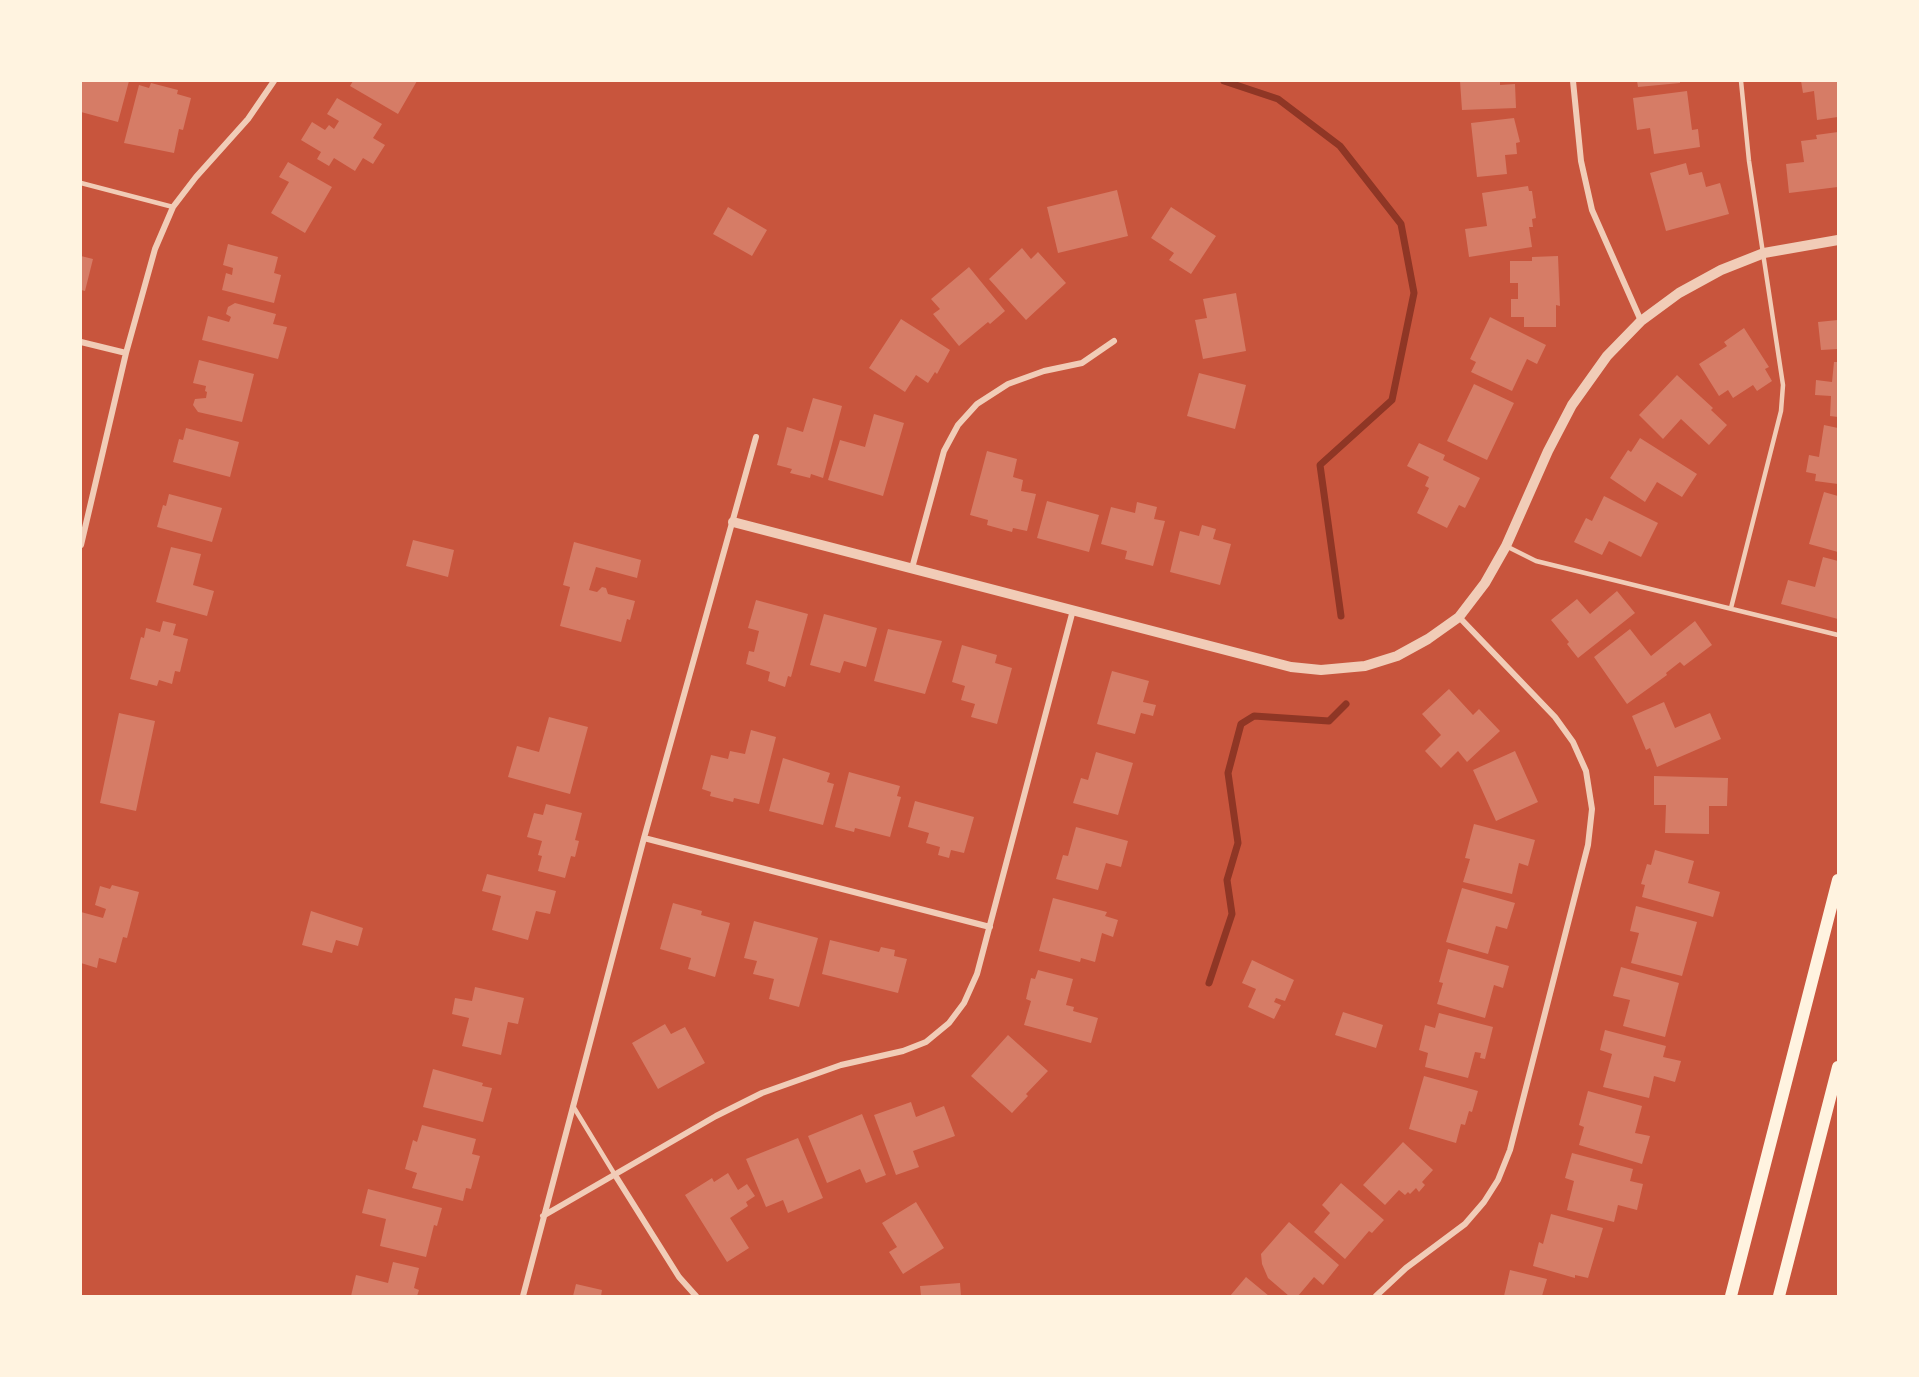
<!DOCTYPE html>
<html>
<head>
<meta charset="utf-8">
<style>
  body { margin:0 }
  #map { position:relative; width:1919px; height:1377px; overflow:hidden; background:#c8553d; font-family:Roboto,sans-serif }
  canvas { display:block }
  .frame { position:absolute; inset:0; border:82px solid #fff3e0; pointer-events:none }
</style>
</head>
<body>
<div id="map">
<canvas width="1919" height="1377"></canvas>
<div class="frame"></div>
</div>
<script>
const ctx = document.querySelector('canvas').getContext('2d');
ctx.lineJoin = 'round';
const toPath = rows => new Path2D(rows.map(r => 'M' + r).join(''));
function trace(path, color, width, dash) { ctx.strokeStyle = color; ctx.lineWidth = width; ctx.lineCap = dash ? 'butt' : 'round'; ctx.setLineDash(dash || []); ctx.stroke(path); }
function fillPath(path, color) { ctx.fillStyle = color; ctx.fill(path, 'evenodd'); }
const stream = toPath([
  [1224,81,1278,99,1340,146,1401,224,1414,293,1392,400,1320,465,1341,616],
  [1209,983,1232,914,1227,880,1238,843,1228,773,1241,724,1254,716,1329,721,1346,704]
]);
const building = toPath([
  [81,81,129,81,118,122,81,112],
  [353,81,417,81,398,114,350,86],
  [1460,81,1500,81,1500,85,1515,84,1516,108,1462,110],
  [1637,81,1680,81,1680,83,1638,87],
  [1801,81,1838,81,1838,117,1817,120,1814,91,1803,93],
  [151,83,178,90,177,94,191,98,183,130,179,129,174,153,124,143,139,85,149,88],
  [1687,91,1692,130,1698,129,1700,147,1654,154,1650,128,1637,130,1633,98],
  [337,98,382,124,373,138,385,145,373,164,363,158,355,171,334,158,329,166,317,159,321,152,301,140,312,122,325,130,329,125,334,129,339,121,327,114],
  [1514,118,1520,142,1516,143,1517,154,1505,155,1507,174,1477,177,1471,123],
  [1838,132,1838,187,1789,193,1786,164,1804,162,1801,141,1817,139,1816,135],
  [288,162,332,187,305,233,271,213,289,182,279,177],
  [1686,163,1689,175,1702,172,1706,187,1720,183,1729,214,1666,231,1650,173],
  [1528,186,1529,191,1532,191,1536,218,1532,219,1533,227,1529,227,1532,247,1469,257,1465,229,1487,226,1482,193],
  [1117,190,1128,236,1058,253,1047,207],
  [728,207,767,230,752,256,713,234],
  [1171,207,1216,236,1191,274,1169,260,1174,253,1151,238],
  [228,244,278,257,274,273,281,275,274,303,222,290,226,273,232,275,233,268,223,265],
  [1022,248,1031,259,1038,252,1066,283,1026,320,989,279],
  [81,256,93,259,85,291,81,290],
  [1558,256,1560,306,1556,305,1556,327,1524,327,1524,317,1511,317,1511,299,1518,299,1518,283,1510,283,1510,261,1532,261,1532,257],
  [969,267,1005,311,990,324,988,322,959,346,933,314,940,309,931,299],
  [1236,293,1246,351,1203,359,1195,320,1207,318,1203,299],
  [235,303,276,314,273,324,287,327,278,359,202,340,208,316,229,322,231,317,226,314,228,307],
  [1490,317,1546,345,1537,364,1527,359,1512,391,1471,372,1476,362,1470,359],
  [901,319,950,350,937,374,935,372,928,383,916,375,905,392,869,368],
  [1838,320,1838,349,1821,350,1818,322],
  [1744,328,1769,367,1765,369,1772,381,1757,391,1753,385,1733,398,1728,390,1719,396,1699,364,1727,346,1724,342],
  [199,360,254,374,242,422,198,412,193,405,195,399,206,398,207,392,205,391,206,386,193,383],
  [1834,362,1838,362,1838,417,1830,416,1831,396,1815,395,1816,380,1832,382],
  [1199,373,1246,385,1235,429,1187,416],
  [1677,375,1713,408,1711,410,1727,425,1709,445,1681,419,1663,439,1639,415],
  [1474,384,1514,403,1487,460,1447,441],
  [813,398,842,406,823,478,811,474,810,478,790,473,792,469,777,465,787,427,803,432],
  [874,414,904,423,883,496,828,480,840,440,865,447],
  [1824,425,1838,428,1838,484,1815,481,1816,474,1806,472,1809,455,1819,457],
  [186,428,239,442,230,477,173,462,179,439,183,440],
  [1640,438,1697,474,1682,497,1657,482,1645,502,1610,478,1628,450,1631,452],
  [1419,443,1445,455,1443,460,1480,478,1465,508,1459,505,1447,528,1417,513,1429,488,1425,486,1429,477,1407,466],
  [987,451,1017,459,1013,477,1023,480,1021,491,1036,494,1027,531,1013,528,1012,532,987,525,988,520,970,515],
  [1824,492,1838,496,1838,552,1809,544],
  [169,494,222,508,212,542,157,527,163,505,166,506],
  [1604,496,1658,523,1641,557,1609,541,1602,555,1574,542,1586,518,1592,521],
  [1047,501,1099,515,1089,552,1037,538],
  [1137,502,1157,507,1154,519,1165,521,1153,566,1125,559,1127,551,1101,544,1111,507,1135,513],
  [1202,525,1216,529,1213,539,1231,544,1220,585,1170,572,1180,531,1199,536],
  [413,540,454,550,448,577,406,566],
  [574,542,641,560,637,578,596,567,589,590,597,592,602,587,606,588,608,594,635,601,630,620,627,619,621,642,560,626,570,587,563,585],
  [171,547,201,554,193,585,214,591,207,616,156,602],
  [1823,557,1838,561,1838,619,1781,604,1788,580,1815,587],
  [1617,591,1635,613,1578,658,1567,644,1569,642,1551,620,1577,599,1590,614],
  [756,600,808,614,791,677,788,676,785,687,768,681,770,672,746,664,749,651,754,652,759,631,748,628],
  [824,614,877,628,866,667,844,661,840,673,810,665],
  [163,621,176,624,173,635,188,639,180,672,175,671,172,684,159,680,157,686,130,679,141,637,144,638,146,628,160,632],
  [1695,621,1712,645,1684,666,1680,662,1666,673,1667,675,1627,704,1594,657,1630,629,1651,656],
  [888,629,942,641,925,694,874,681],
  [962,645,997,655,995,663,1012,668,997,724,971,717,975,704,961,700,965,686,952,682],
  [1112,671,1149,681,1143,702,1156,705,1153,716,1141,713,1135,734,1097,724],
  [1449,689,1473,715,1479,709,1500,731,1467,762,1458,751,1441,768,1425,751,1441,735,1422,714],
  [1664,702,1675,728,1710,713,1721,739,1657,767,1650,748,1646,750,1632,716],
  [119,713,155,721,136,811,100,803],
  [549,717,588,727,570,794,508,777,517,746,539,752],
  [751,730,776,737,759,804,734,798,733,802,710,796,711,792,702,789,711,755,728,759,730,751,745,754],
  [1515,751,1538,802,1496,821,1473,770],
  [1096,752,1133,763,1118,815,1073,803,1081,778,1088,780],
  [783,758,830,773,827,782,834,784,823,825,769,811],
  [849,772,900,786,897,796,901,797,890,837,855,828,854,832,835,827],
  [1654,776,1728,778,1727,806,1709,806,1709,834,1665,833,1666,805,1654,805],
  [915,801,974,817,964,853,951,850,949,858,938,855,940,847,926,843,929,833,908,827],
  [546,804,582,813,575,840,579,841,575,857,571,856,565,878,538,871,542,856,538,855,542,841,527,837,534,813,543,815],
  [1474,824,1535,840,1528,866,1519,863,1512,894,1463,882,1470,859,1465,858],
  [1076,827,1128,841,1121,867,1106,863,1098,890,1056,879,1063,855,1068,856],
  [1655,850,1694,861,1688,883,1720,892,1713,917,1642,897,1645,885,1641,884,1647,864,1651,865],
  [487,874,556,891,550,914,536,911,528,940,492,930,501,896,482,891],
  [112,885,139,892,127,938,123,937,116,963,99,958,97,968,81,963,81,912,103,918,106,909,95,905,100,886,110,889],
  [1462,888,1515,903,1507,929,1496,926,1488,954,1446,942],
  [1053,898,1107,912,1105,916,1118,920,1113,937,1102,933,1095,962,1081,958,1080,962,1039,951],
  [673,903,702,911,701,915,730,923,715,977,688,969,691,958,660,949],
  [1636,906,1697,922,1682,976,1631,963,1639,933,1630,931],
  [311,911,363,928,358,946,336,940,332,953,302,945],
  [754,921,818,938,799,1007,769,999,774,979,753,974,757,961,744,958],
  [830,940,879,952,881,947,895,950,894,956,907,959,898,993,822,974],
  [1448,949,1509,966,1503,988,1494,985,1485,1018,1437,1004,1443,983,1439,982],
  [1252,960,1294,980,1285,1001,1276,998,1274,1002,1281,1005,1274,1019,1248,1007,1256,989,1242,983],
  [1621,967,1679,983,1665,1037,1623,1026,1630,1000,1613,996],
  [1038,970,1073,979,1066,1005,1074,1007,1073,1011,1098,1018,1091,1043,1024,1025,1031,1001,1026,999,1031,978,1035,979],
  [475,987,524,998,518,1024,508,1022,501,1055,462,1046,469,1018,452,1014,455,998,472,1001],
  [1343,1012,1383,1025,1376,1048,1335,1035],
  [1439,1013,1493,1027,1485,1059,1480,1058,1481,1053,1475,1052,1468,1078,1425,1067,1428,1053,1419,1050,1425,1025,1435,1028],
  [665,1024,671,1034,685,1027,705,1063,658,1089,632,1043],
  [1605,1030,1666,1046,1663,1057,1681,1061,1675,1082,1654,1076,1649,1098,1603,1087,1612,1054,1600,1050],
  [1008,1035,1048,1071,1026,1094,1028,1096,1012,1113,971,1076],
  [433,1069,483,1083,482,1086,492,1088,483,1122,423,1107],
  [1424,1076,1478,1091,1472,1112,1469,1111,1465,1125,1461,1124,1456,1143,1409,1129],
  [1588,1091,1642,1106,1635,1133,1650,1136,1642,1164,1579,1145,1584,1127,1579,1125],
  [911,1102,916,1117,944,1106,955,1136,913,1151,919,1167,896,1175,874,1115],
  [862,1114,886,1175,866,1183,860,1169,827,1183,808,1136],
  [422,1125,476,1139,472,1154,480,1156,471,1189,466,1188,463,1201,412,1188,417,1173,405,1169,413,1140,417,1142],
  [798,1138,823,1198,788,1213,783,1200,766,1207,746,1159],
  [1403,1142,1433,1170,1422,1182,1425,1185,1419,1192,1416,1188,1410,1194,1408,1192,1405,1195,1399,1190,1385,1205,1363,1185],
  [1572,1153,1633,1169,1630,1181,1643,1184,1637,1210,1618,1205,1614,1222,1567,1210,1574,1181,1565,1178],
  [728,1173,738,1190,747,1184,755,1196,746,1202,748,1206,730,1218,749,1248,727,1262,685,1195,712,1178,714,1182],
  [1341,1183,1384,1220,1372,1233,1369,1231,1345,1259,1314,1232,1330,1213,1322,1205],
  [368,1189,442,1208,437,1226,434,1225,426,1257,380,1246,386,1219,362,1213],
  [916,1202,944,1248,903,1274,889,1252,897,1247,882,1223],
  [1551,1214,1603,1228,1588,1278,1575,1275,1575,1278,1533,1266,1539,1242,1543,1244],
  [1289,1222,1339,1265,1323,1285,1314,1277,1298,1296,1289,1296,1268,1278,1262,1264,1261,1254],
  [393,1262,419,1268,414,1288,419,1290,417,1296,351,1296,356,1275,388,1283],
  [1510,1270,1547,1279,1542,1296,1504,1296],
  [1246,1277,1269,1296,1230,1296],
  [960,1283,961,1296,921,1296,920,1286],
  [576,1284,602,1290,601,1296,573,1296]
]);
const service = toPath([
  [81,183,173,207],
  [1506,546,1536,561,1838,635],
  [1731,608,1781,411,1783,385,1749,161,1741,81],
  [573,1106,615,1175]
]);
const minor = toPath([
  [1573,81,1581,161,1592,210,1641,321],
  [81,342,126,353],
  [81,545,126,353,155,249,173,207,196,177,248,119,274,81],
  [912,568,944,451,958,425,977,404,1008,384,1044,371,1082,363,1114,341],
  [644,838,990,927],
  [615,1175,679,1277,696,1296],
  [543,1216,716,1116,762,1093,841,1065,903,1051,926,1042,949,1023,964,1003,977,974,1073,610],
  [523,1296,644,838,756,437],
  [1376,1296,1406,1268,1465,1224,1484,1202,1498,1180,1510,1150,1588,845,1592,809,1586,771,1573,742,1555,717,1459,617]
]);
const tertiary = toPath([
  [733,522,1291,667,1321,670,1365,666,1397,656,1428,639,1459,617,1485,583,1506,546,1548,451,1572,405,1607,356,1641,321,1679,293,1721,270,1764,253,1838,240]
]);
const secondary = toPath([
  [1731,1296,1838,880],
  [1779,1296,1838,1067]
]);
trace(stream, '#8f3625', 7);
fillPath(building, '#d67c66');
trace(service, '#f1ccb7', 4.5);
trace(minor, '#f1ccb7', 6);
trace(tertiary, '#f1ccb7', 10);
trace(secondary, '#fff3e0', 12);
</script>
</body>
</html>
